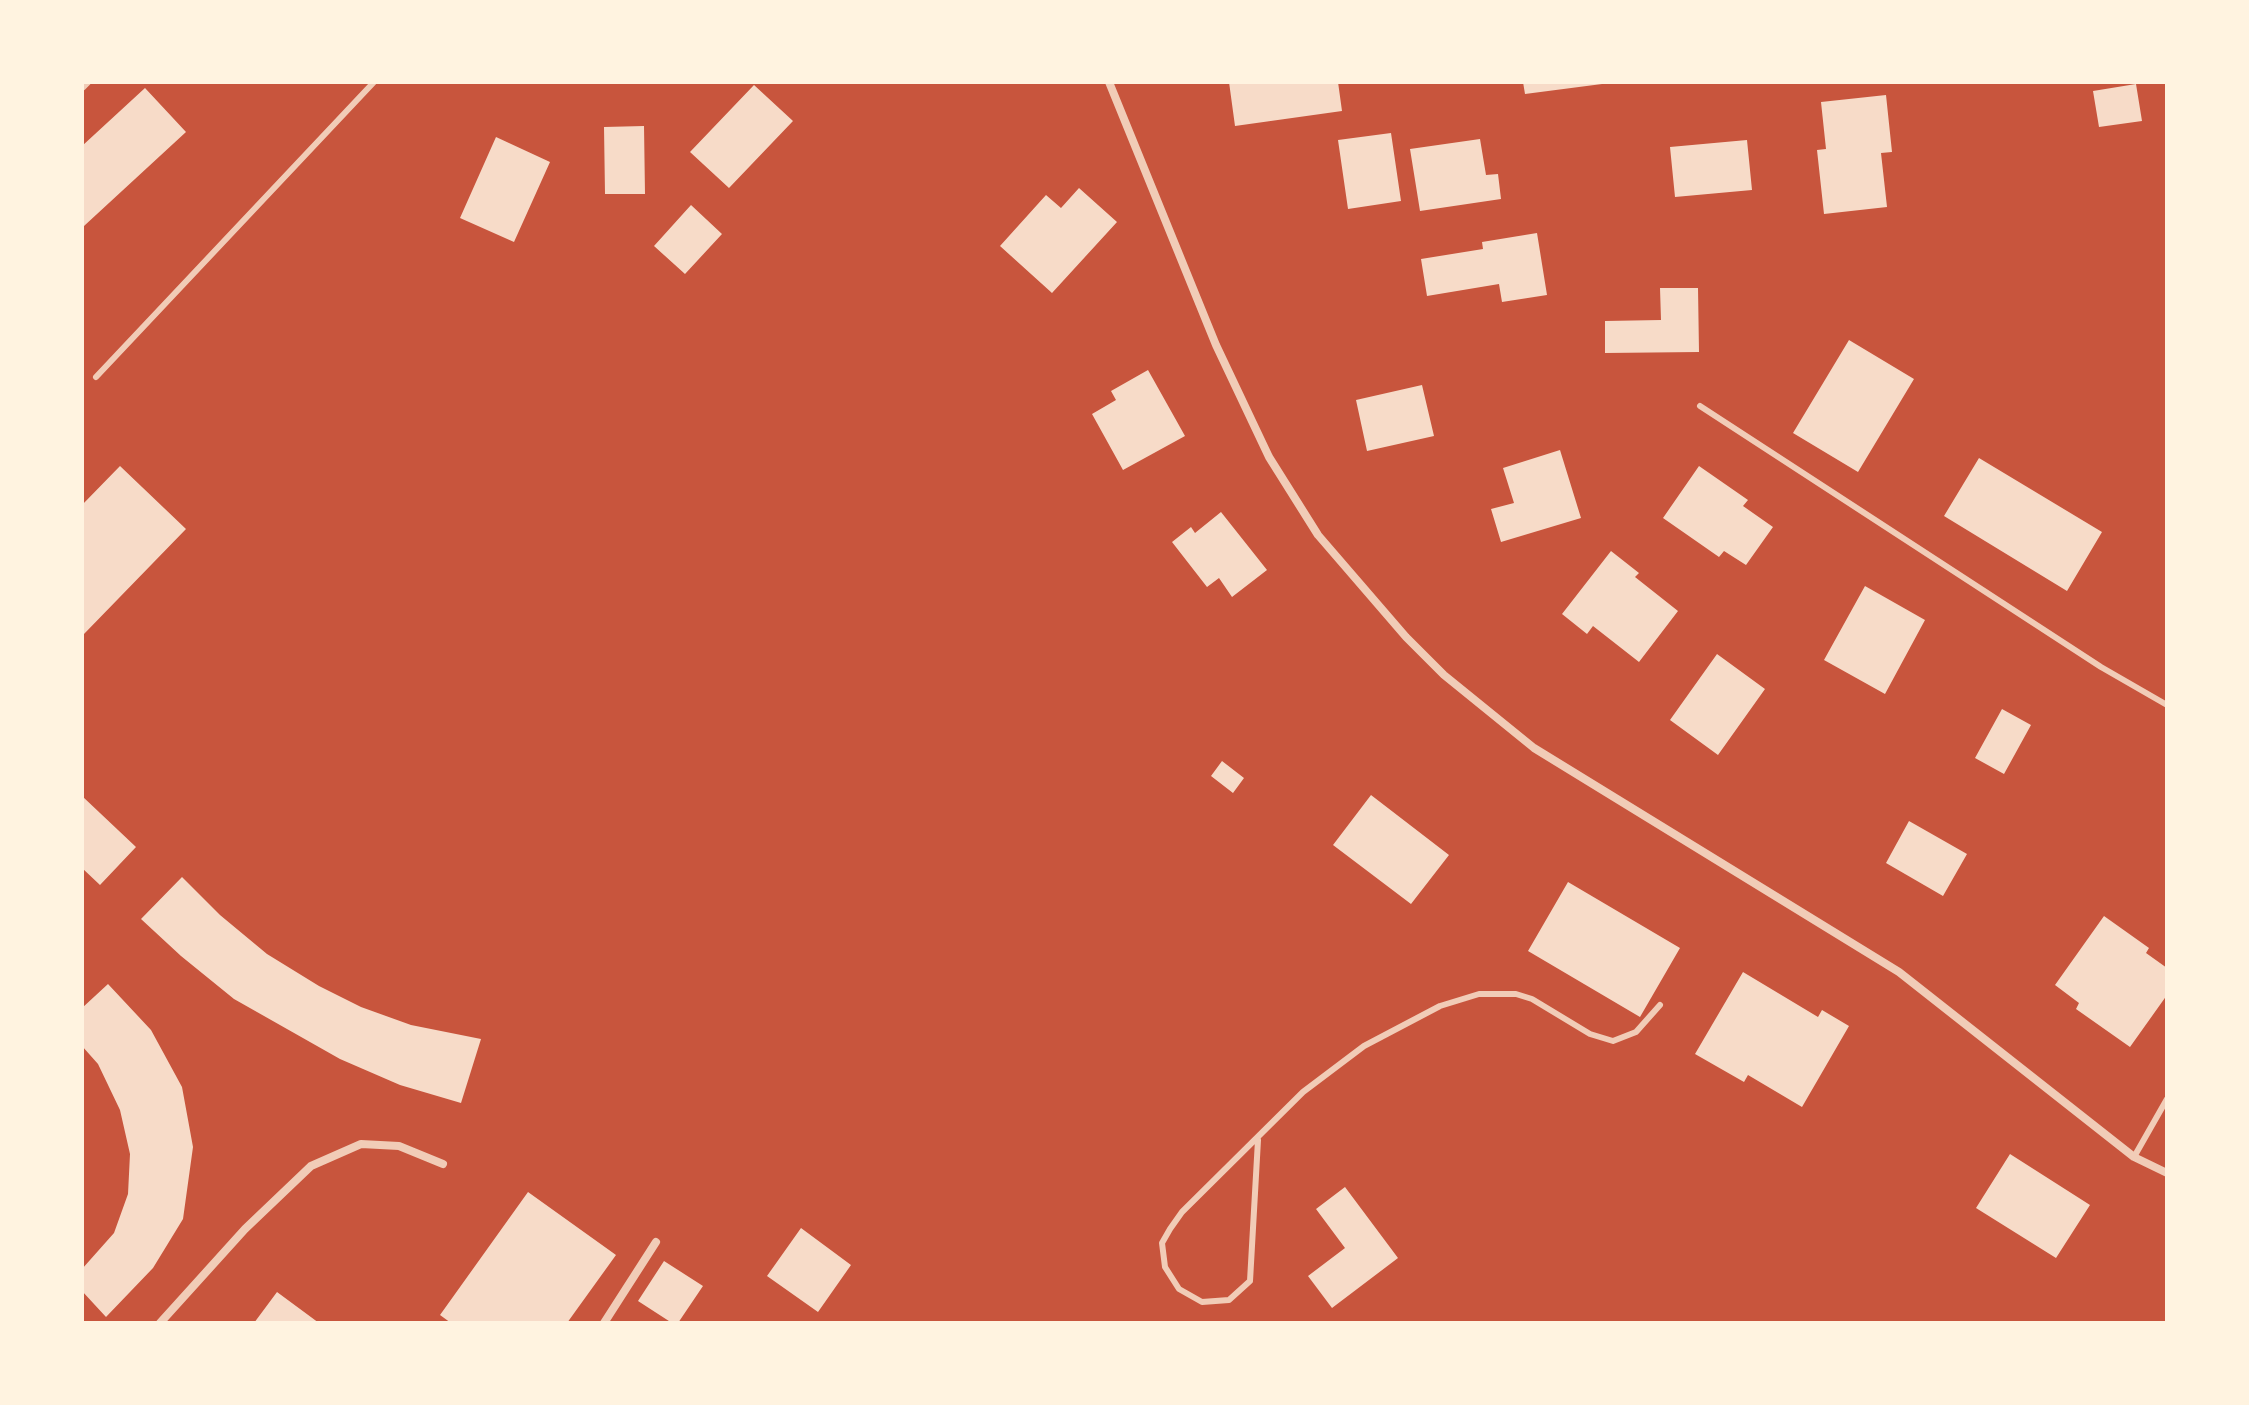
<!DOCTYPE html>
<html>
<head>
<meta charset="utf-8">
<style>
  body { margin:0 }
  #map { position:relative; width:2249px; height:1405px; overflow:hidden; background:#c8553d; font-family:"Noto Sans",sans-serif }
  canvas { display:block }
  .frame { position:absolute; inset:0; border:84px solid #fff3e0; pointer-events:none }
</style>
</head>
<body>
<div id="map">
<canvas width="2249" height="1405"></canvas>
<div class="frame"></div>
</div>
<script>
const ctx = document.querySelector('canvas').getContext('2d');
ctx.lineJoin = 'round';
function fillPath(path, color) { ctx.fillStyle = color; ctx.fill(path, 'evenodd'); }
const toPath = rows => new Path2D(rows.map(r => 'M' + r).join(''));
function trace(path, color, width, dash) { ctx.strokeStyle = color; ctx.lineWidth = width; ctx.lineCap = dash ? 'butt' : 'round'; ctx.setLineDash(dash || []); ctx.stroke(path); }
const building = toPath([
  [1229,82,1338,82,1342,111,1235,126],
  [1523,82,1601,82,1602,84,1525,94],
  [2136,84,2142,121,2099,127,2093,91],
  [754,85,793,121,729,188,690,152],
  [145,88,186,132,84,226,82,146],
  [1886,95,1892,152,1881,153,1887,207,1824,214,1817,150,1826,149,1821,102],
  [644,126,645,194,605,194,604,127],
  [1391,133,1401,201,1348,209,1338,140],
  [496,137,550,162,514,242,460,218],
  [1480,139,1486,175,1498,174,1501,199,1420,211,1410,149],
  [1747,140,1752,190,1675,197,1670,147],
  [1079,188,1117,222,1052,293,1000,246,1046,195,1061,208],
  [691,205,722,234,685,274,654,246],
  [1537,233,1547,295,1502,302,1499,284,1427,296,1421,259,1483,249,1482,242],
  [1660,288,1698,288,1699,352,1605,353,1605,321,1661,320],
  [1849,340,1914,379,1858,472,1793,433],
  [1148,370,1185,436,1123,470,1092,414,1116,400,1111,391],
  [1422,385,1434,436,1367,451,1356,400],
  [1560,450,1581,518,1501,542,1491,509,1514,503,1503,468],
  [1979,458,2102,532,2067,591,1944,516],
  [120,466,186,529,84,634,82,505],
  [1699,466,1748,500,1743,506,1773,527,1746,565,1724,551,1719,557,1663,518],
  [1221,512,1267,570,1232,597,1219,578,1207,587,1172,542,1191,527,1195,533],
  [1611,551,1639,573,1635,577,1678,611,1639,662,1593,626,1587,634,1562,614],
  [1865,586,1925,620,1885,694,1824,660],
  [1717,654,1765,689,1718,755,1670,720],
  [2002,709,2031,725,2004,774,1975,758],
  [1222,761,1244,778,1233,793,1211,776],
  [1371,795,1449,855,1411,904,1333,845],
  [82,796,136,847,100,885,82,868],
  [1909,821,1967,854,1943,896,1886,863],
  [182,877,220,915,267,954,319,986,361,1007,411,1025,481,1039,461,1103,400,1085,340,1059,234,999,181,956,141,919],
  [1568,882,1680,948,1640,1017,1528,951],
  [2104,916,2149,948,2146,953,2167,968,2167,995,2130,1047,2076,1009,2079,1003,2055,985],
  [1743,972,1818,1017,1822,1010,1849,1026,1802,1107,1748,1075,1744,1082,1695,1054],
  [108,984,151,1030,182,1087,193,1147,183,1219,153,1268,106,1317,82,1291,82,1269,114,1233,128,1194,130,1154,120,1110,98,1064,82,1046,82,1008],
  [2010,1154,2090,1205,2056,1258,1976,1208],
  [1345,1187,1398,1258,1332,1308,1308,1276,1345,1248,1316,1209],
  [528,1192,616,1255,567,1323,451,1323,440,1315],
  [801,1228,851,1265,818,1312,767,1276],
  [664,1261,703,1286,678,1323,672,1323,638,1301],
  [277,1292,319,1323,254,1323]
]);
const service = toPath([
  [96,377,374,82],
  [1700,406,2101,667,2167,705],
  [1258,1140,1250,1281,1229,1300,1202,1302,1179,1289,1165,1267,1162,1243,1170,1229,1182,1212,1303,1092,1364,1046,1440,1006,1479,994,1516,994,1532,999,1590,1034,1613,1041,1636,1032,1660,1005],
  [2134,1157,2167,1099]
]);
const minor = toPath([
  [1109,82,1216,345,1269,457,1318,535,1406,637,1444,675,1534,748,1899,972,2134,1157,2167,1173],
  [82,87,87,82],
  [160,1323,245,1229,311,1166,361,1144,399,1146,443,1164],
  [604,1323,656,1242]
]);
fillPath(building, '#f7dbc8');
trace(service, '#f1ccb7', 6);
trace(minor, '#f1ccb7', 8);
</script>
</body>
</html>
